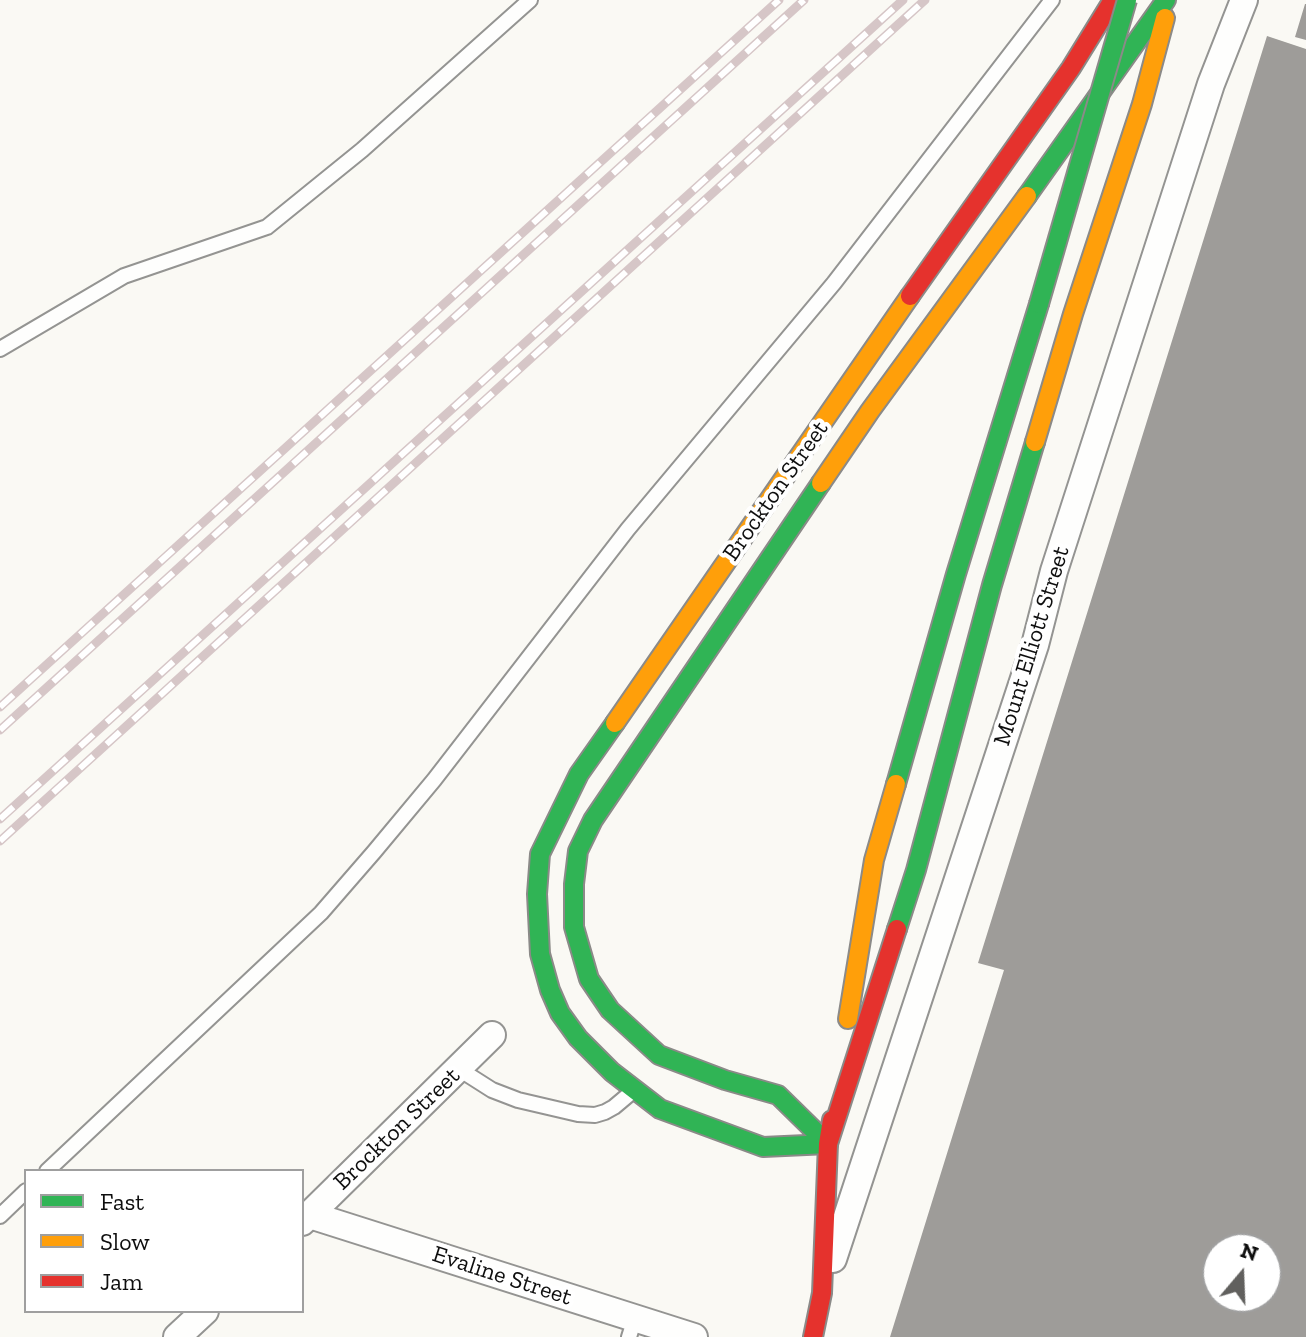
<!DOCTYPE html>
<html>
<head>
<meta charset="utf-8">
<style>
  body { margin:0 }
  #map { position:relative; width:1306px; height:1337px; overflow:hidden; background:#faf9f4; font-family:"Zilla Slab",serif }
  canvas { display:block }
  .legend { position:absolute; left:24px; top:1169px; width:280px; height:144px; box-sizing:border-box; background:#fff; border:2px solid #9f9f9f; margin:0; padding:10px 14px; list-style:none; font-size:24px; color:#0e0e0e }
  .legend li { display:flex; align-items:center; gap:16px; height:40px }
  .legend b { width:40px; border:2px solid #9f9f9f }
  .north { position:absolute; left:1202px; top:1233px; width:80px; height:80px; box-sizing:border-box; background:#fff; border:2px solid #9f9f9f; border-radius:50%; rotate:19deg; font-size:22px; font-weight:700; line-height:32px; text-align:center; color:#0e0e0e }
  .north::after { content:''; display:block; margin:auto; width:28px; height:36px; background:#61605e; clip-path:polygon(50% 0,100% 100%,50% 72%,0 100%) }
</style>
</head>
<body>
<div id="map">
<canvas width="1306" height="1337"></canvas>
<ul class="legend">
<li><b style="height:10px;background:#30b455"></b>Fast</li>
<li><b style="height:10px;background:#ff9f0a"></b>Slow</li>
<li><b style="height:10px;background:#e5322d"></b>Jam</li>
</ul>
<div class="north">N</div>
</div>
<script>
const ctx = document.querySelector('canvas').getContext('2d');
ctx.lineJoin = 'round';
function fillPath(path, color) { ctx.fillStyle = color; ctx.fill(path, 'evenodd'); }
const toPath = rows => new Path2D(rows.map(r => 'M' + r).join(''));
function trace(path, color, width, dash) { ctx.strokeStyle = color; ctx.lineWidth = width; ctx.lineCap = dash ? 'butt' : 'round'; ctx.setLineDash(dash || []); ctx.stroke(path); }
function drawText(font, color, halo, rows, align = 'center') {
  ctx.font = font + ' "Zilla Slab",serif'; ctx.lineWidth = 8; ctx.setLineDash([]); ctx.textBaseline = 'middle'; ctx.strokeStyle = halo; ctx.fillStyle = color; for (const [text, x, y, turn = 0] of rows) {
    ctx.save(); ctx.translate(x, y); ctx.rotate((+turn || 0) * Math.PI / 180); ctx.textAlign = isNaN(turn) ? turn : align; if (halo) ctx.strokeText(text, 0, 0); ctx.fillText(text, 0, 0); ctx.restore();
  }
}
const building = toPath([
  [1305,4,1306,4,1306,40,1295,37],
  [1267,36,1306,49,1306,1337,890,1337,1004,970,978,963],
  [1218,1249,1266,1249,1266,1297,1218,1297]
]);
const lane = toPath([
  [0,349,124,276,267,227,362,150,530,0],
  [459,1069,492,1090,518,1100,578,1114,595,1115,605,1112,614,1107,633,1091],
  [47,1171,321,913,374,852,434,780,628,529,834,283,1052,0],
  [0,1216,26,1191],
  [629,1337,635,1318]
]);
const street = toPath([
  [310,1215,694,1337],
  [302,1222,492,1035],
  [833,1259,1035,645,1054,571,1211,84,1244,0],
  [177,1337,205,1311]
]);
const fast = toPath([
  [1027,196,1166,0],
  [821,483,593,820,578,851,574,884,574,927,589,979,610,1010,659,1055,725,1080,778,1095,828,1144],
  [615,723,579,774,540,854,537,894,540,954,550,990,560,1013,578,1038,612,1072,660,1109,763,1147,828,1144],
  [896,784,956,574,1039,304],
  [897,929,916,870,992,585,1035,442]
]);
const slow = toPath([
  [1035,442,1073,314,1142,104,1165,18],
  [821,483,870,411,1027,196],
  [615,723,910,296],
  [848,1019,874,860,896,784]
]);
const jam = toPath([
  [910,296,1071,68,1113,0],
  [828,1144,897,929],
  [813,1337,822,1293,828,1144,832,1120]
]);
const rail = toPath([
  [0,707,779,0],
  [0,730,804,0],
  [0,819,903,0],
  [0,841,925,0]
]);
const fastBridge = toPath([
  [1039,304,1127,0]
]);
const streetNames = [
  ["Brockton Street",776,491,-55],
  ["Mount Elliott Street",1032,646,-73],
  ["Brockton Street",397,1129,-44],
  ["Evaline Street",502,1276,18]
];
fillPath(building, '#9e9c99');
trace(lane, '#949492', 18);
trace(street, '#949492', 30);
trace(fast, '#8b8a88', 22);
trace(slow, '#8b8a88', 22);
trace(jam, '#8b8a88', 22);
trace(lane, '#fefefd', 14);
trace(street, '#fefefd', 26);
trace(fast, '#30b455', 18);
trace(slow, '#ff9f0a', 18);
trace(jam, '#e5322d', 18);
trace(rail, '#d6c6c7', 9);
trace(rail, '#fff', 6, [18]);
trace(fastBridge, '#8b8a88', 22, []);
trace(fastBridge, '#30b455', 18);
drawText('24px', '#0e0e0e', '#fff', streetNames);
</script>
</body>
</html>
